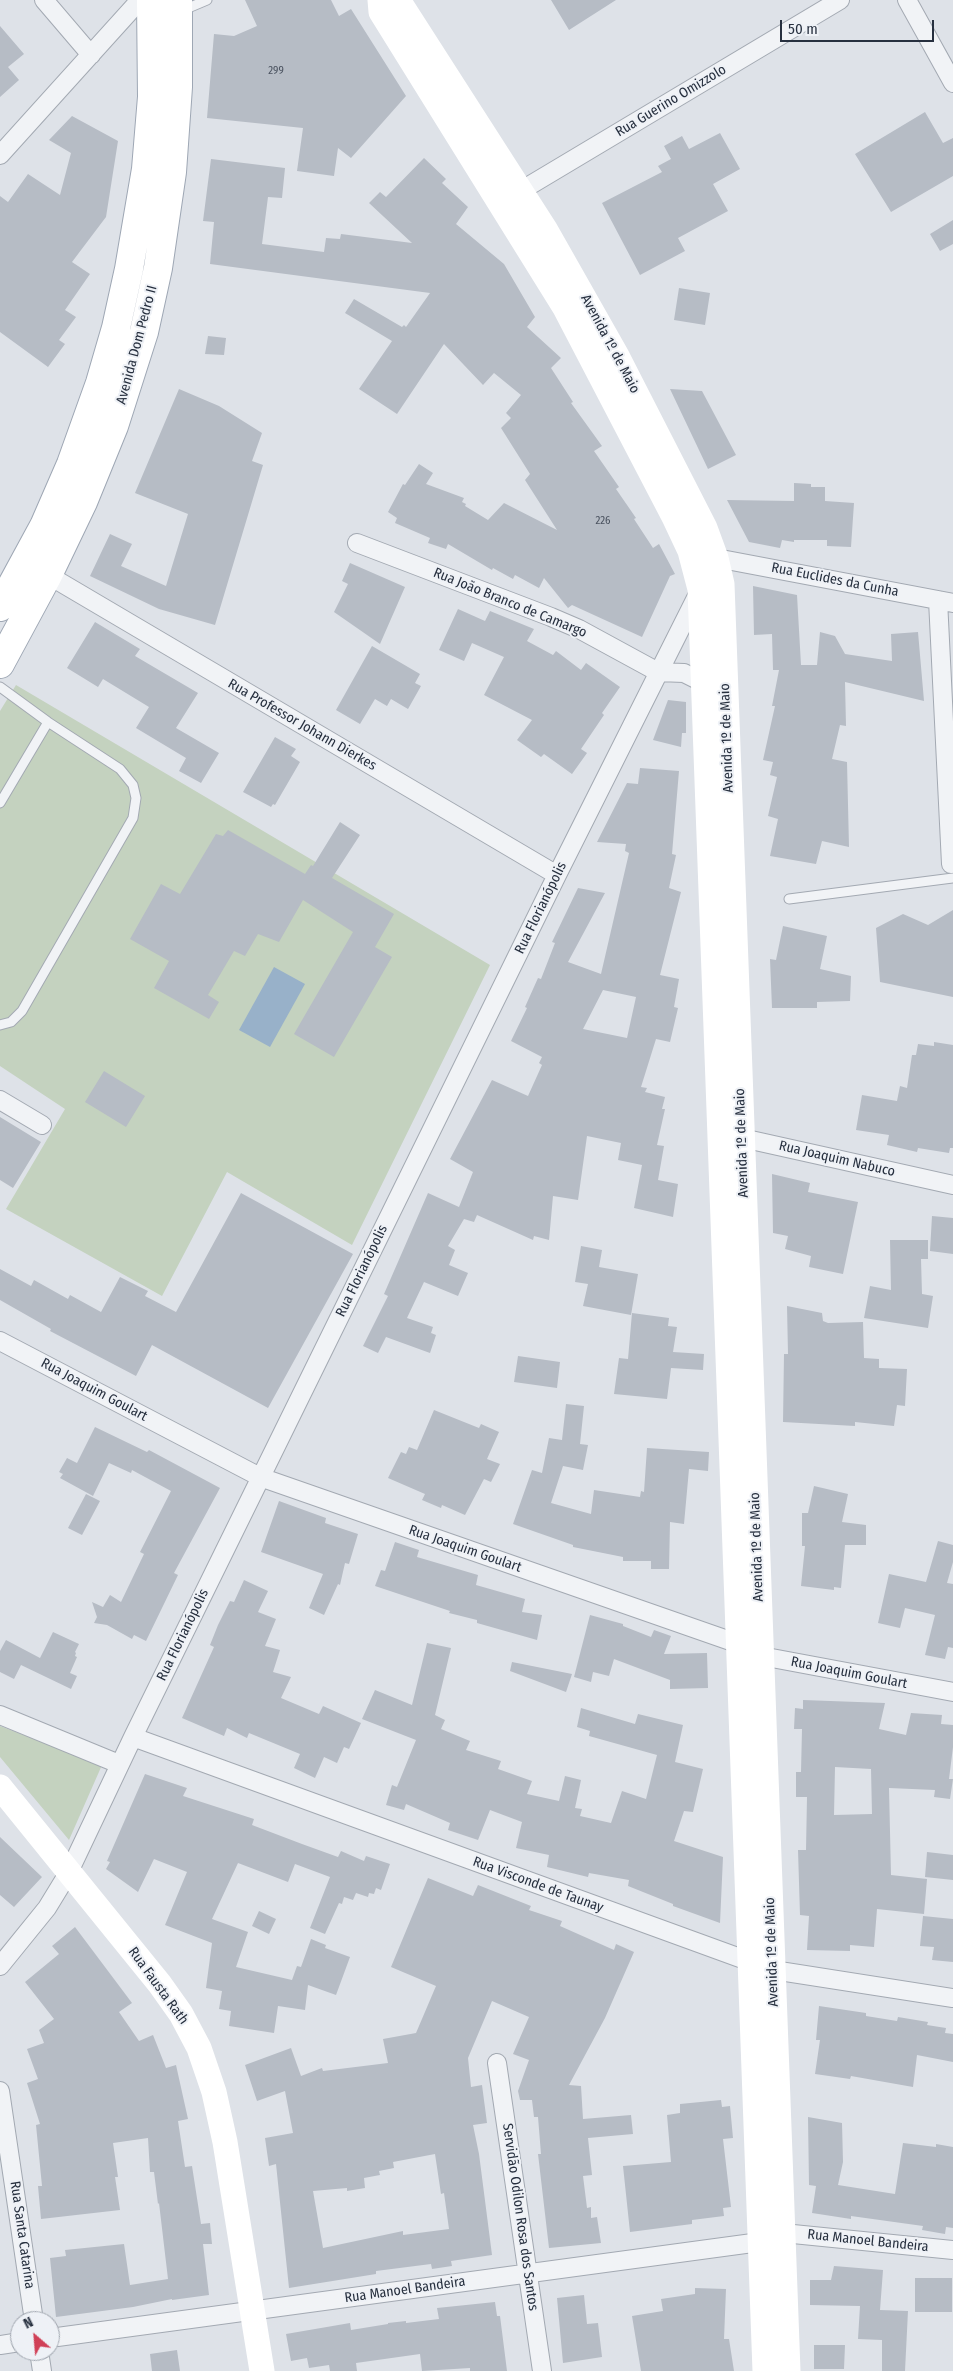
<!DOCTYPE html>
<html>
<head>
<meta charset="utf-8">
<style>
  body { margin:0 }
  #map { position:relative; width:953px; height:2371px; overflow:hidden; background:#dee2e8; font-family:"Fira Sans Condensed",sans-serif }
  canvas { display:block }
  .north { position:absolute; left:10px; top:2311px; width:50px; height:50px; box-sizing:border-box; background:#eef1f6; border:1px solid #9ea4ad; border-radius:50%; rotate:333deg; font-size:14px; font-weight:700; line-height:20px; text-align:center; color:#27303f }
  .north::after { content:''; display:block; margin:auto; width:18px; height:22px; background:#d04057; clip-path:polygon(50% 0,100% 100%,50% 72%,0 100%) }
  .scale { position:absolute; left:780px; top:20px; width:154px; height:22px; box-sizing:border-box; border:2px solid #27303f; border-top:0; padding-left:6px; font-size:15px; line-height:18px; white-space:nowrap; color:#27303f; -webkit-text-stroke:4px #eef1f6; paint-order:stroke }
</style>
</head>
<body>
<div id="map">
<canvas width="953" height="2371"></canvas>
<div class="north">N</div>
<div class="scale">50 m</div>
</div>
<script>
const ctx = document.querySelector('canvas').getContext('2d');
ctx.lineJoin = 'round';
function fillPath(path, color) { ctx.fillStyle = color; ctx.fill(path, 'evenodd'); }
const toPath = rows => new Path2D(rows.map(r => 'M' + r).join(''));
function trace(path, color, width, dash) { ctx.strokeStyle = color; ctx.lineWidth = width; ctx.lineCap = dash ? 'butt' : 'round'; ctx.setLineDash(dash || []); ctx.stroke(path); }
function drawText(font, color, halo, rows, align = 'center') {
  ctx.font = font + ' "Fira Sans Condensed",sans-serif'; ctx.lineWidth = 4; ctx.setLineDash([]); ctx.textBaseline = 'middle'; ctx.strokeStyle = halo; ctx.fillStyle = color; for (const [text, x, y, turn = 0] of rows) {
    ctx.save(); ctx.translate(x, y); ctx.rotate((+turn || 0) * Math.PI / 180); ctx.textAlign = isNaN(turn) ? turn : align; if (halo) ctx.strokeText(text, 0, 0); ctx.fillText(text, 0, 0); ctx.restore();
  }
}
const green = toPath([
  [16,685,490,965,352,1245,227,1172,162,1296,6,1209,65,1109,0,1066,0,711],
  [0,1726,102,1765,69,1840,0,1757]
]);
const water = toPath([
  [274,967,305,984,270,1047,239,1030]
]);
const building = toPath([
  [245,0,331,0,339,16,351,9,406,96,351,158,338,148,334,176,297,171,303,128,207,118,214,34,234,36,257,26],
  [551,0,616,0,569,30],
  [0,26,24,54,8,67,19,80,0,97],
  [925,112,943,143,953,138,953,176,891,212,855,154],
  [72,116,118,141,106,217,72,262,90,274,65,310,76,317,59,340,65,344,48,367,0,332,0,196,8,202,28,174,60,195,71,153,49,140],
  [720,133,740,169,713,184,728,211,678,238,685,251,640,275,602,203,662,172,658,166,671,159,664,146,682,136,689,149],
  [424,158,446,179,442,183,468,207,456,224,504,264,535,317,527,327,561,358,551,368,573,402,571,403,602,446,594,451,619,487,616,489,636,518,634,519,653,548,659,544,675,574,670,576,642,637,572,605,568,608,544,578,539,588,515,575,513,579,493,568,492,570,448,544,446,549,428,543,430,538,395,523,397,518,388,512,403,484,405,485,419,464,433,473,426,484,464,498,462,502,466,504,465,506,488,520,504,503,557,530,525,480,530,474,501,428,511,418,506,413,521,395,494,373,483,385,444,344,397,414,359,389,392,341,345,313,354,299,402,327,404,325,406,327,430,293,210,264,214,222,203,221,211,159,285,168,282,198,268,197,262,244,324,252,326,238,340,239,341,234,412,243,369,203,380,192,386,197],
  [953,220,953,244,940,251,930,234],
  [679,288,710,293,705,325,674,320],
  [208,336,226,338,224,355,205,354],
  [179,389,219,406,262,433,252,461,263,465,215,625,159,609,90,576,110,534,132,544,121,566,166,586,188,514,135,493],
  [670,389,702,391,736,455,708,469],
  [794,483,811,484,811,487,825,487,825,501,854,503,851,547,827,546,827,540,794,540,794,542,782,540,780,548,749,542,727,500,794,501],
  [350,563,405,587,380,644,334,612,348,584,342,581],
  [753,586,797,595,801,665,817,665,820,632,835,636,845,654,892,661,891,634,918,632,924,701,845,682,846,726,840,725,832,759,847,762,849,847,822,841,816,864,770,856,778,819,768,816,777,777,770,775,773,762,763,760,775,706,772,706,779,670,773,670,772,634,754,635],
  [458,609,485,621,490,611,534,629,527,641,553,655,556,651,581,670,586,663,620,687,602,713,604,715,581,749,587,753,572,774,544,754,541,757,517,740,532,720,484,695,504,657,472,643,464,661,439,650],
  [95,622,140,649,135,656,198,693,176,728,219,753,201,783,179,771,186,758,136,728,149,707,103,679,98,687,67,668],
  [372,646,420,674,415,683,421,686,408,709,391,699,387,706,375,699,360,724,336,710],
  [668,700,686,702,686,733,682,733,681,747,653,740],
  [275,737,296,749,291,756,300,762,275,805,273,804,271,807,243,792],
  [640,768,679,771,672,854,676,855,669,888,681,892,660,975,679,979,674,1007,678,1008,670,1042,656,1039,641,1087,647,1088,645,1092,665,1097,662,1109,665,1109,657,1145,664,1146,658,1180,678,1184,673,1217,634,1208,642,1165,618,1160,621,1143,587,1136,578,1200,553,1196,549,1240,534,1236,533,1240,477,1215,474,1222,464,1219,448,1246,455,1250,449,1265,468,1273,458,1296,424,1282,407,1318,433,1327,431,1333,436,1335,430,1353,386,1337,378,1353,363,1346,388,1296,384,1294,428,1193,459,1207,473,1172,450,1159,492,1080,528,1096,542,1065,539,1063,542,1057,511,1041,527,1008,525,1007,538,978,541,979,555,943,552,942,578,888,605,893,568,962,601,974,629,853,625,851,626,844,597,842,627,783,638,784],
  [603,990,636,997,627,1038,583,1029],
  [340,822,360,835,332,878,394,914,375,947,392,957,334,1057,294,1034,353,932,303,900,279,942,258,934,245,956,234,951,208,995,219,1002,209,1019,154,988,169,961,130,939,161,884,180,894,216,834,223,836,228,830,305,874,311,865,313,866],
  [953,910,953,997,880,982,876,928,903,914,928,925],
  [783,926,827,936,820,969,851,976,850,1001,817,1002,817,1008,772,1008,770,959,776,960],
  [934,1042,953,1045,953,1148,950,1148,949,1153,918,1148,917,1152,887,1145,889,1135,856,1130,862,1095,897,1101,900,1086,907,1088,912,1055,916,1055,918,1044,934,1046],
  [104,1071,145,1096,126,1127,85,1102],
  [0,1117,41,1142,13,1188,0,1180],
  [772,1174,810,1183,808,1192,858,1202,843,1274,809,1267,811,1256,785,1249,788,1236,773,1233],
  [241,1193,353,1254,268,1408,152,1345,136,1376,50,1331,51,1329,0,1300,0,1269,31,1286,34,1280,68,1299,70,1295,101,1312,120,1277,148,1291,145,1296,176,1312],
  [932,1216,953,1218,953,1254,930,1251],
  [890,1240,928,1240,928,1259,921,1259,922,1294,933,1296,928,1328,864,1318,870,1286,891,1290],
  [581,1246,602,1250,599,1267,638,1274,631,1315,583,1306,588,1284,575,1282],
  [787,1306,822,1313,823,1321,828,1323,863,1322,864,1358,879,1359,879,1368,907,1369,905,1406,897,1405,894,1426,855,1422,855,1426,783,1422,784,1354,788,1354],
  [632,1313,669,1318,668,1326,677,1327,673,1352,704,1354,703,1370,671,1368,667,1399,614,1394,619,1358,628,1359],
  [518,1356,560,1362,557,1388,514,1382],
  [566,1404,584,1406,580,1444,588,1445,583,1470,563,1466,551,1503,591,1514,594,1490,640,1497,641,1491,644,1492,647,1448,709,1452,708,1471,689,1469,684,1524,670,1522,669,1569,651,1569,651,1561,623,1561,623,1557,573,1547,573,1545,513,1524,532,1470,542,1473,549,1438,562,1440],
  [434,1410,479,1428,481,1424,499,1432,487,1459,500,1464,491,1482,484,1479,465,1515,442,1505,441,1508,422,1500,425,1494,388,1478,401,1452,406,1454,409,1447,417,1450],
  [95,1427,147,1452,149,1450,220,1488,174,1573,178,1575,146,1641,134,1635,132,1639,107,1625,94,1623,97,1617,92,1602,103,1607,110,1595,121,1602,144,1554,140,1552,171,1491,132,1470,131,1473,109,1463,93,1496,60,1478,63,1474,59,1472,67,1458,77,1463],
  [814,1486,848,1494,842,1522,866,1525,866,1545,845,1545,841,1588,834,1587,834,1590,801,1586,805,1546,802,1546,802,1513,808,1513],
  [86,1494,100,1501,82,1535,68,1528],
  [279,1501,326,1518,325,1523,358,1534,349,1564,345,1563,340,1585,338,1584,324,1615,309,1608,323,1574,261,1552],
  [938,1541,953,1545,953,1562,947,1583,953,1584,953,1648,948,1647,945,1659,925,1655,935,1615,905,1608,900,1628,878,1623,889,1574,926,1582],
  [395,1542,419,1550,417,1557,478,1575,476,1585,525,1599,522,1612,542,1615,537,1640,477,1623,477,1620,449,1613,450,1611,375,1586,381,1570,385,1571],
  [244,1580,268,1591,258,1612,276,1619,265,1646,280,1650,273,1672,291,1677,281,1698,319,1714,323,1706,361,1723,349,1749,344,1747,337,1763,324,1757,315,1778,294,1768,300,1754,249,1733,247,1738,227,1728,224,1736,182,1718,214,1647,210,1645,218,1625,230,1601,234,1602],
  [590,1615,623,1624,623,1626,651,1637,654,1630,671,1636,664,1654,707,1653,708,1688,670,1689,670,1680,614,1659,609,1676,593,1672,591,1682,574,1677],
  [53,1632,79,1644,75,1652,76,1653,75,1656,77,1657,70,1673,77,1676,71,1689,21,1665,14,1679,0,1672,0,1651,6,1640,40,1658],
  [427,1643,451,1648,435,1715,445,1720,441,1729,470,1741,466,1750,501,1761,498,1769,532,1781,527,1794,559,1801,565,1776,581,1780,575,1808,582,1809,580,1816,611,1823,622,1791,646,1799,657,1755,589,1736,590,1731,577,1727,581,1708,635,1724,638,1714,683,1725,675,1762,703,1769,693,1812,684,1811,674,1841,723,1857,720,1923,673,1906,673,1904,628,1886,629,1880,589,1873,588,1877,547,1867,549,1855,516,1848,522,1822,490,1810,478,1840,448,1830,450,1823,406,1804,404,1810,386,1805,392,1785,397,1787,416,1740,362,1719,375,1690,412,1705],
  [512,1662,572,1674,566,1692,510,1671],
  [803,1700,885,1703,879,1729,906,1735,911,1713,942,1715,941,1724,953,1725,953,1747,949,1779,953,1779,950,1799,934,1797,935,1790,889,1788,891,1875,927,1879,924,1914,877,1909,874,1947,850,1945,850,1951,807,1950,809,1916,800,1915,798,1850,806,1850,807,1797,796,1797,796,1772,801,1772,802,1729,794,1729,795,1708,803,1709],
  [835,1767,871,1769,872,1814,834,1815],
  [145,1774,187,1788,183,1796,254,1819,252,1825,302,1844,338,1857,341,1851,364,1861,366,1856,390,1864,381,1890,376,1888,374,1894,369,1893,368,1897,356,1893,353,1900,344,1897,342,1904,339,1903,325,1934,310,1928,330,1877,295,1864,288,1882,238,1863,212,1919,248,1932,236,1967,292,1980,297,1966,301,1967,311,1939,326,1945,325,1948,350,1957,336,1995,308,1985,305,2010,278,2006,274,2033,229,2026,231,2011,219,2009,222,1991,206,1988,212,1943,165,1925,187,1872,154,1859,138,1892,106,1869,110,1862,107,1861],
  [0,1837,42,1877,14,1907,0,1895],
  [927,1852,953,1855,953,1880,925,1877],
  [428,1878,473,1896,478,1885,531,1906,529,1910,562,1921,560,1926,614,1950,616,1944,634,1952,605,2018,569,2085,581,2086,583,2119,631,2115,633,2134,588,2138,592,2175,583,2176,587,2208,591,2207,591,2218,597,2217,601,2243,549,2248,538,2154,541,2154,538,2117,534,2117,532,2100,520,2100,518,2091,529,2060,513,2054,529,2017,492,2001,468,2058,471,2087,482,2085,487,2123,473,2125,479,2154,492,2255,451,2261,452,2266,432,2269,431,2264,376,2271,376,2274,289,2288,276,2164,269,2166,265,2138,293,2133,285,2091,257,2101,245,2065,291,2048,301,2076,322,2068,323,2071,388,2063,383,2039,416,2033,436,1986,391,1967],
  [435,2154,441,2194,444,2193,449,2229,403,2235,403,2231,323,2248,313,2191,347,2188,347,2191,365,2188,364,2178,380,2175,379,2171,394,2168,393,2162],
  [259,1911,276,1919,269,1934,252,1926],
  [923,1916,953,1919,953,1962,932,1960,934,1947,920,1946],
  [75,1927,132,2003,119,2012,139,2041,153,2035,166,2068,176,2065,188,2119,178,2121,185,2167,192,2166,201,2224,210,2223,211,2234,212,2244,203,2244,209,2295,172,2300,172,2299,133,2307,56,2317,50,2258,66,2256,65,2250,124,2244,130,2285,168,2279,159,2203,158,2204,154,2172,150,2172,148,2138,113,2143,118,2177,115,2177,120,2210,41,2219,38,2186,42,2186,36,2125,40,2124,27,2083,38,2079,27,2049,44,2043,39,2030,54,2019,25,1982,59,1954,52,1946],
  [819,2006,866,2013,866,2016,897,2021,898,2017,928,2022,927,2025,946,2028,945,2033,953,2034,953,2062,917,2055,913,2087,851,2076,850,2079,815,2074,820,2040,816,2040],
  [721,2100,722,2107,730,2106,733,2138,723,2139,731,2207,723,2208,724,2216,692,2220,692,2224,630,2232,623,2166,671,2162,667,2115,680,2113,680,2104],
  [808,2117,842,2123,843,2162,838,2185,895,2194,903,2143,936,2147,936,2144,953,2147,953,2228,946,2227,945,2234,922,2230,923,2226,851,2216,851,2219,812,2213,816,2186,809,2185],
  [834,2266,883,2270,880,2310,908,2311,905,2371,882,2371,882,2340,858,2339,860,2306,810,2305,810,2280,831,2280],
  [915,2278,952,2278,952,2312,915,2312],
  [695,2288,726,2289,724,2339,729,2339,734,2371,641,2371,632,2316,663,2311,661,2299,695,2294],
  [584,2295,587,2324,598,2323,602,2357,563,2363,557,2298],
  [495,2302,497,2316,500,2316,507,2371,470,2371,470,2368,422,2371,420,2354,356,2363,357,2371,330,2371,329,2365,309,2368,307,2358,291,2361,286,2334,350,2323,351,2330,388,2324,388,2323,406,2321,406,2323,439,2319,437,2308],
  [814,2345,845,2345,844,2369,814,2369],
  [177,2350,180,2371,152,2371,150,2354]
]);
const lane = toPath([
  [181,11,207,0],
  [0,687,48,722,120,769,133,785,136,798,133,818,22,1011,11,1022,0,1025],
  [0,803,48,722],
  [789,899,953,878]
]);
const street = toPath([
  [44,0,91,55],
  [907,0,953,83],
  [0,155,140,0],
  [512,196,840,0],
  [357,543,551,617,579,629,658,672],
  [716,558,953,603],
  [48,575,557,875],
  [938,600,951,864],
  [658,672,684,673,704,683],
  [0,1100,42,1125],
  [733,1136,953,1185],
  [0,1341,260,1477,739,1644,761,1656,953,1692],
  [0,1715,119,1764],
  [133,1737,773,1970,953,1998],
  [0,1966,47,1908,69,1872,133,1737,557,875,699,592],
  [497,2063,542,2371],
  [0,2091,34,2321],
  [783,2233,953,2250],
  [50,2338,760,2242],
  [0,2345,20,2342],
  [39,2351,42,2371]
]);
const secondary = toPath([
  [380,0,381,12,565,308,674,517,690,551,700,589,765,2371],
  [398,0,545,229,617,356,705,528,716,558,722,584,788,2371],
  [0,1787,159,1983,181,2014,199,2048,214,2092,225,2142,262,2371]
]);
const primary = toPath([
  [0,607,44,526,71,464,100,383,116,328,129,269,146,169,152,97,151,0],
  [0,664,48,575,83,502,114,426,144,332,158,268,172,172,178,87,178,0]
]);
const numberNames = [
  ["299",276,71],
  ["226",603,521]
];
const streetNames = [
  ["Rua Guerino Omizzolo",671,101,-31],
  ["Avenida 1º de Maio",610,344,62],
  ["Avenida Dom Pedro II",137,345,-75],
  ["Rua Euclides da Cunha",835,580,11],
  ["Rua João Branco de Camargo",510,603,22],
  ["Rua Professor Johann Dierkes",302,725,30],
  ["Avenida 1º de Maio",727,738,-92],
  ["Rua Florianópolis",541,908,-64],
  ["Avenida 1º de Maio",742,1143,-92],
  ["Rua Joaquim Nabuco",837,1159,13],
  ["Rua Florianópolis",362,1271,-64],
  ["Rua Joaquim Goulart",94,1390,28],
  ["Avenida 1º de Maio",757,1547,-92],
  ["Rua Joaquim Goulart",465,1549,19],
  ["Rua Florianópolis",183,1635,-64],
  ["Rua Joaquim Goulart",849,1673,11],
  ["Rua Visconde de Taunay",538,1885,20],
  ["Avenida 1º de Maio",772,1952,-92],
  ["Rua Fausta Rath",158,1986,54],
  ["Servidão Odilon Rosa dos Santos",520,2217,82],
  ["Rua Santa Catarina",22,2235,82],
  ["Rua Manoel Bandeira",868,2241,6],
  ["Rua Manoel Bandeira",405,2290,-8]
];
fillPath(green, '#c4d2bf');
fillPath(water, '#98b1c9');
fillPath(building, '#b6bcc5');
trace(lane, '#a3a9b2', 11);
trace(street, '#a3a9b2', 20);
trace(primary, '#9ea7b4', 30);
trace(lane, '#f1f3f6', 9);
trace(street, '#f1f3f6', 18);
trace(secondary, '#fff', 25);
trace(primary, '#fff', 28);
drawText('11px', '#4b5360', null, numberNames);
drawText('14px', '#27303f', '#eef1f6', streetNames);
</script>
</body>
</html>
